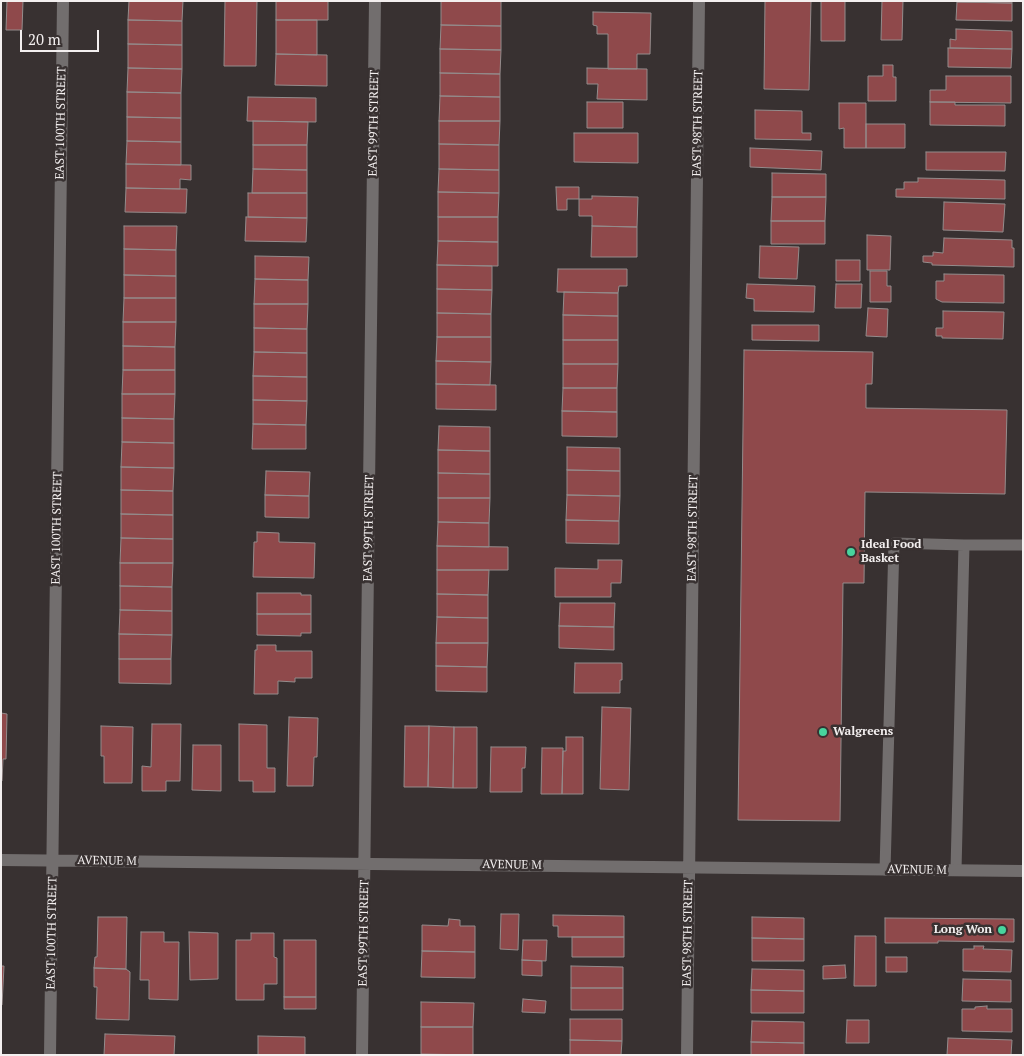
<!DOCTYPE html>
<html>
<head>
<meta charset="utf-8">
<style>
  body { margin:0 }
  #map { position:relative; width:1024px; height:1056px; overflow:hidden; background:#383131; font-family:"PT Serif",serif }
  canvas { display:block }
  .frame { position:absolute; inset:0; border:2px solid #f3efef; pointer-events:none }
  .scale { position:absolute; left:20px; top:30px; width:79px; height:22px; box-sizing:border-box; border:2px solid #f3efef; border-top:0; padding-left:6px; font-size:15px; line-height:18px; white-space:nowrap; color:#f3efef; -webkit-text-stroke:4px #383131; paint-order:stroke }
</style>
</head>
<body>
<div id="map">
<canvas width="1024" height="1056"></canvas>
<div class="frame"></div>
<div class="scale">20 m</div>
</div>
<script>
const ctx = document.querySelector('canvas').getContext('2d');
ctx.lineJoin = 'round';
function fillPath(path, color) { ctx.fillStyle = color; ctx.fill(path, 'evenodd'); }
const toPath = rows => new Path2D(rows.map(r => 'M' + r).join(''));
function trace(path, color, width, dash) { ctx.strokeStyle = color; ctx.lineWidth = width; ctx.lineCap = dash ? 'butt' : 'round'; ctx.setLineDash(dash || []); ctx.stroke(path); }
function drawText(font, color, halo, rows, align = 'center') {
  ctx.font = font + ' "PT Serif",serif'; ctx.lineWidth = 5; ctx.setLineDash([]); ctx.textBaseline = 'middle'; ctx.strokeStyle = halo; ctx.fillStyle = color; for (const [text, x, y, turn = 0] of rows) {
    ctx.save(); ctx.translate(x, y); ctx.rotate((+turn || 0) * Math.PI / 180); ctx.textAlign = isNaN(turn) ? turn : align; if (halo) ctx.strokeText(text, 0, 0); ctx.fillText(text, 0, 0); ctx.restore();
  }
}
const building = toPath([
  [7,1,23,1,22,30,6,30,7,1],
  [129,1,183,1,182,21,128,20,129,1],
  [225,1,257,1,256,66,224,66,225,1],
  [276,1,328,1,328,20,276,20,276,1],
  [441,1,501,1,501,26,441,25,441,1],
  [765,1,811,1,809,90,764,89,765,1],
  [821,1,845,1,845,41,821,41,821,1],
  [882,1,903,1,902,40,881,40,882,1],
  [957,1,1012,1,1012,3,957,2,957,1],
  [957,2,1012,3,1012,21,956,20,957,2],
  [593,12,651,13,650,54,637,54,637,69,608,69,608,34,597,34,597,26,593,25,593,12],
  [128,20,182,21,182,45,128,44,128,20],
  [276,20,317,20,317,55,276,54,276,20],
  [441,25,501,26,501,50,440,49,441,25],
  [956,29,1012,31,1012,49,950,48,950,39,956,40,956,29],
  [128,44,182,45,182,69,128,68,128,44],
  [948,48,1012,49,1011,68,948,67,948,48],
  [440,49,501,50,500,74,440,73,440,49],
  [276,54,327,55,327,86,275,85,276,54],
  [883,65,893,65,893,77,896,77,896,101,868,101,868,76,883,76,883,65],
  [128,68,182,69,181,93,127,92,128,68],
  [587,68,647,69,647,100,597,99,598,84,587,84,587,68],
  [440,73,500,74,500,97,440,96,440,73],
  [946,76,1011,76,1011,103,930,102,930,90,946,90,946,76],
  [127,92,181,93,181,118,127,117,127,92],
  [440,96,500,97,500,121,439,121,440,96],
  [248,97,316,98,316,122,247,121,248,97],
  [587,102,623,102,623,128,587,128,587,102],
  [930,102,955,102,955,105,1005,105,1005,126,930,125,930,102],
  [839,103,866,103,866,148,844,148,844,128,839,129,839,103],
  [755,110,802,111,802,133,811,133,811,140,755,139,755,110],
  [127,117,181,118,181,142,127,141,127,117],
  [253,121,308,122,307,145,253,145,253,121],
  [439,121,500,121,499,145,439,144,439,121],
  [866,124,905,124,905,148,866,148,866,124],
  [574,133,638,133,638,163,574,162,574,133],
  [127,141,181,142,181,165,126,164,127,141],
  [439,144,499,145,499,170,439,169,439,144],
  [253,145,307,145,307,170,253,169,253,145],
  [750,148,822,151,821,170,750,167,750,148],
  [926,152,1006,152,1005,171,926,170,926,152],
  [126,164,191,165,191,180,180,179,180,189,126,188,126,164],
  [253,169,307,170,307,193,252,193,253,169],
  [439,169,499,170,499,193,438,192,439,169],
  [772,173,826,174,826,197,772,197,772,173],
  [918,178,1005,180,1005,199,896,197,896,189,904,189,904,182,918,182,918,178],
  [556,187,579,187,579,199,567,199,567,210,557,210,556,187],
  [126,188,187,189,186,213,125,212,126,188],
  [438,192,499,193,498,217,438,217,438,192],
  [248,193,307,193,307,218,248,217,248,193],
  [592,196,638,197,637,227,592,226,592,216,579,216,579,199,592,199,592,196],
  [772,197,826,197,825,221,771,221,772,197],
  [944,202,1005,204,1003,232,943,230,944,202],
  [246,217,307,218,306,242,245,241,246,217],
  [438,217,498,217,498,242,438,241,438,217],
  [771,221,825,221,825,244,771,244,771,221],
  [124,226,177,226,176,250,124,249,124,226],
  [592,226,637,227,637,257,591,257,592,226],
  [867,235,891,236,890,270,867,270,867,235],
  [944,238,1012,240,1012,248,1014,248,1014,267,932,265,932,263,923,262,923,256,933,256,933,252,943,253,944,238],
  [438,241,498,242,498,266,437,265,438,241],
  [760,246,799,247,797,279,759,278,760,246],
  [124,249,176,250,176,276,124,275,124,249],
  [255,256,309,257,308,280,255,279,255,256],
  [836,260,860,260,860,281,836,281,836,260],
  [437,265,492,266,492,290,437,289,437,265],
  [558,269,627,269,627,286,619,286,618,293,557,292,558,269],
  [870,271,887,271,887,286,891,286,891,302,870,302,870,271],
  [944,274,1004,275,1004,303,942,302,936,299,936,281,944,281,944,274],
  [124,275,176,276,176,298,124,298,124,275],
  [255,279,308,280,308,304,254,304,255,279],
  [747,284,815,286,814,312,754,311,754,299,746,298,747,284],
  [836,284,862,284,861,308,835,308,836,284],
  [437,289,492,290,491,314,437,313,437,289],
  [564,292,618,293,618,316,563,315,564,292],
  [124,298,176,298,176,322,123,322,124,298],
  [254,304,308,304,307,329,254,328,254,304],
  [868,308,888,309,887,337,866,336,868,308],
  [943,311,1004,312,1003,339,942,338,942,336,936,336,936,328,943,328,943,311],
  [437,313,491,314,491,337,437,337,437,313],
  [563,315,618,316,618,340,563,340,563,315],
  [123,322,176,322,175,347,123,346,123,322],
  [752,325,819,325,819,341,752,340,752,325],
  [254,328,307,329,307,353,254,352,254,328],
  [437,337,491,337,491,362,436,361,437,337],
  [563,340,618,340,618,364,563,364,563,340],
  [123,346,175,347,175,370,123,370,123,346],
  [744,350,873,352,872,384,866,384,866,408,1007,410,1005,494,865,492,864,583,843,583,840,821,738,820,744,350],
  [254,352,307,353,307,377,253,376,254,352],
  [436,361,491,362,490,385,436,384,436,361],
  [563,364,618,364,617,388,563,388,563,364],
  [123,370,175,370,175,394,122,394,123,370],
  [253,376,307,377,307,401,253,400,253,376],
  [436,384,496,385,496,410,436,409,436,384],
  [563,388,617,388,617,412,562,411,563,388],
  [122,394,175,394,174,419,122,418,122,394],
  [253,400,307,401,306,425,253,424,253,400],
  [562,411,617,412,617,437,562,436,562,411],
  [122,418,174,419,174,443,122,442,122,418],
  [253,424,306,425,306,449,252,449,253,424],
  [439,426,490,427,490,451,438,450,439,426],
  [122,442,174,443,174,468,121,467,122,442],
  [567,447,620,448,620,471,567,470,567,447],
  [438,450,490,451,490,474,438,473,438,450],
  [121,467,174,468,173,491,121,490,121,467],
  [567,470,620,471,620,496,567,495,567,470],
  [266,471,310,472,309,496,265,495,266,471],
  [438,473,490,474,490,498,438,498,438,473],
  [121,490,173,491,173,515,121,514,121,490],
  [265,495,309,496,309,518,265,517,265,495],
  [567,495,620,496,619,521,566,520,567,495],
  [438,498,490,498,489,523,438,522,438,498],
  [121,514,173,515,173,539,121,538,121,514],
  [566,520,619,521,619,544,566,543,566,520],
  [438,522,489,523,489,547,437,546,438,522],
  [257,532,279,533,279,542,315,543,314,578,253,577,254,542,257,542,257,532],
  [121,538,173,539,173,563,120,563,121,538],
  [437,546,508,547,508,570,437,570,437,546],
  [598,560,622,560,621,583,611,583,611,597,555,597,555,568,598,569,598,560],
  [120,563,173,563,172,587,120,586,120,563],
  [437,570,489,570,488,595,437,594,437,570],
  [120,586,172,587,172,611,120,610,120,586],
  [257,593,301,593,301,595,311,595,311,614,257,614,257,593],
  [437,594,488,595,488,618,437,617,437,594],
  [560,603,615,603,614,627,559,626,560,603],
  [120,610,172,611,172,635,119,634,120,610],
  [257,614,311,614,311,633,301,633,301,636,257,635,257,614],
  [437,617,488,618,488,643,436,643,437,617],
  [559,626,614,627,614,650,559,648,559,626],
  [119,634,172,635,171,659,119,659,119,634],
  [436,643,488,643,487,667,436,666,436,643],
  [257,645,276,645,276,651,312,651,312,678,295,678,295,682,278,681,278,694,254,694,255,650,257,650,257,645],
  [119,659,171,659,171,684,119,683,119,659],
  [575,663,622,663,622,680,620,680,620,693,574,693,575,663],
  [436,666,487,667,487,692,436,691,436,666],
  [602,707,631,708,629,790,600,789,602,707],
  [1,713,7,714,6,759,3,759,2,781,1,781,1,713],
  [289,717,318,718,317,757,314,757,313,786,287,786,289,717],
  [152,724,181,724,180,781,166,781,166,791,142,791,142,766,151,767,152,724],
  [239,724,267,725,267,768,275,768,275,792,253,792,253,781,239,781,239,724],
  [101,726,133,727,132,783,104,783,104,756,101,756,101,726],
  [405,726,429,726,428,787,404,787,405,726],
  [429,726,454,727,453,788,428,787,429,726],
  [454,727,477,727,477,788,453,788,454,727],
  [566,737,583,737,583,794,562,794,563,751,566,751,566,737],
  [193,745,221,745,221,791,192,790,193,745],
  [491,747,526,747,525,768,522,768,522,792,490,792,491,747],
  [542,748,563,748,562,794,541,794,542,748],
  [501,914,519,914,518,950,500,949,501,914],
  [553,915,624,916,624,937,558,937,558,926,553,926,553,915],
  [98,917,127,917,126,969,94,968,95,957,97,957,98,917],
  [752,917,804,918,804,939,752,938,752,917],
  [885,918,1014,919,1014,942,938,941,938,943,885,943,885,918],
  [449,919,460,920,460,926,475,926,475,952,422,951,422,925,448,926,449,919],
  [141,932,164,932,164,942,179,942,178,1000,149,999,149,980,140,980,141,932],
  [189,932,218,933,218,979,190,980,189,932],
  [251,933,274,933,274,957,277,958,277,984,264,984,264,1000,236,1000,236,940,251,940,251,933],
  [855,936,876,936,876,986,854,986,855,936],
  [572,937,624,937,624,957,572,957,572,937],
  [752,938,804,939,804,961,752,961,752,938],
  [284,940,316,940,316,997,284,997,284,940],
  [523,940,547,940,546,961,522,960,523,940],
  [974,946,984,946,983,949,1012,950,1011,972,963,971,963,949,974,949,974,946],
  [422,951,475,952,475,978,421,977,422,951],
  [886,957,907,957,907,972,886,972,886,957],
  [522,960,542,961,542,976,522,975,522,960],
  [845,965,846,978,823,979,823,966,845,965],
  [1,966,4,966,2,1005,1,1005,1,966],
  [571,966,623,967,623,988,571,988,571,966],
  [94,968,126,969,130,972,129,1020,96,1019,97,987,94,987,94,968],
  [752,969,804,970,804,991,751,990,752,969],
  [963,979,1011,980,1011,1002,962,1001,963,979],
  [571,988,623,988,623,1010,571,1010,571,988],
  [751,990,804,991,804,1013,751,1013,751,990],
  [284,997,316,997,316,1009,284,1009,284,997],
  [523,999,546,1001,545,1013,522,1012,523,999],
  [421,1002,474,1003,473,1027,421,1027,421,1002],
  [987,1006,987,1009,1012,1009,1012,1032,962,1031,962,1009,975,1009,975,1007,987,1006],
  [570,1019,622,1019,622,1041,570,1040,570,1019],
  [847,1020,869,1020,869,1043,846,1043,847,1020],
  [752,1021,804,1022,804,1043,751,1042,752,1021],
  [421,1027,473,1027,473,1055,421,1054,421,1027],
  [105,1034,175,1036,174,1055,104,1055,105,1034],
  [258,1036,305,1037,305,1055,258,1055,258,1036],
  [948,1038,1012,1040,1011,1055,947,1055,948,1038],
  [570,1040,622,1041,621,1055,570,1055,570,1040],
  [751,1042,804,1043,804,1055,751,1055,751,1042]
]);
const lane = toPath([
  [964,545,1023,545],
  [885,870,894,543,964,545,956,870]
]);
const street = toPath([
  [1,860,1023,871],
  [50,1055,63,1],
  [362,1055,375,1],
  [687,1055,699,1]
]);
const markers = [
  [851,552,5,"#48d49d"],
  [823,732,5,"#48d49d"],
  [1002,930,5,"#48d49d"]
];
const streetNames = [
  ["EAST 100TH STREET",61,123,-89],
  ["EAST 99TH STREET",374,123,-89],
  ["EAST 98TH STREET",698,123,-89],
  ["EAST 100TH STREET",57,528,-89],
  ["EAST 99TH STREET",369,528,-89],
  ["EAST 98TH STREET",693,528,-89],
  ["AVENUE M",107,861,1],
  ["AVENUE M",512,865,1],
  ["AVENUE M",917,870,1],
  ["EAST 100TH STREET",52,933,-89],
  ["EAST 99TH STREET",364,933,-89],
  ["EAST 98TH STREET",688,933,-89]
];
const poiNames = [
  ["Ideal Food",861,545],
  ["Basket",861,559],
  ["Walgreens",833,732],
  ["Long Won",992,930,"right"]
];
fillPath(building, '#8f494b');
trace(building, '#948c8c', 1);
trace(lane, '#726e6e', 11);
trace(street, '#726e6e', 12);
for (const [x, y, r, color] of markers) { const dot = new Path2D(); dot.arc(x, y, r, 0, 2 * Math.PI); ctx.fillStyle = color; ctx.fill(dot); trace(dot, '#383131', 2); }
drawText('12px', '#f3efef', '#383131', streetNames);
drawText('bold 12px', '#f3efef', '#383131', poiNames, 'left');
</script>
</body>
</html>
